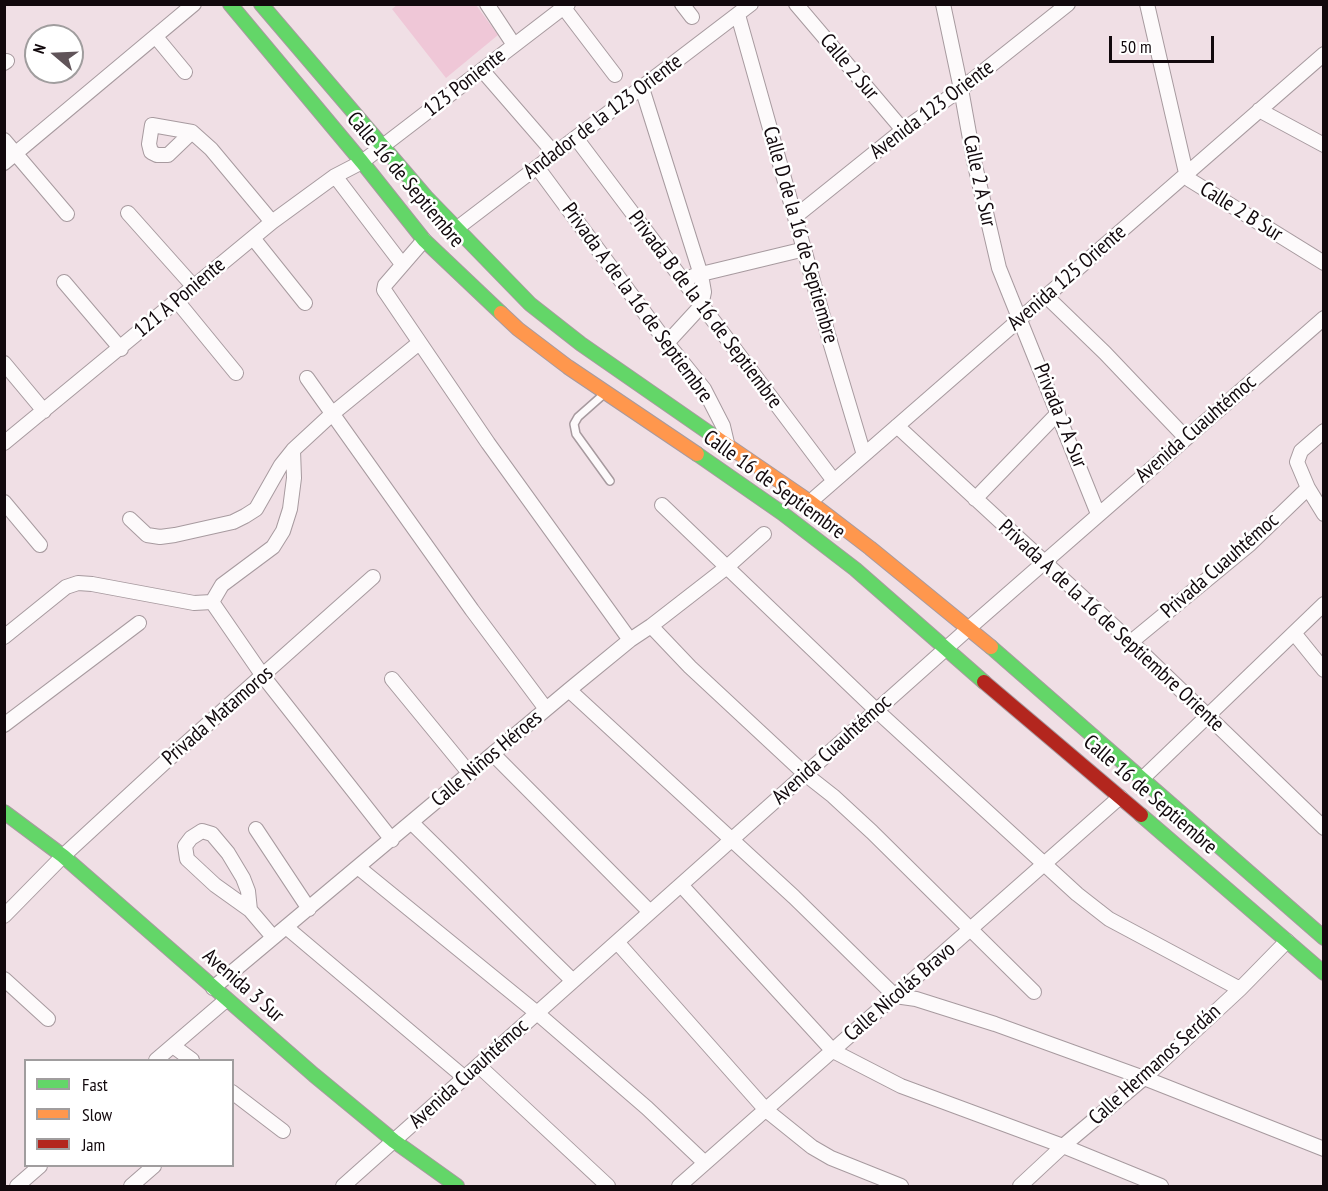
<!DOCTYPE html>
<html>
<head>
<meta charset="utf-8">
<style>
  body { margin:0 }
  #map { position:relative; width:1328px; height:1191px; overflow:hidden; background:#f0dfe5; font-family:"PT Sans Narrow",sans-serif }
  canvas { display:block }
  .frame { position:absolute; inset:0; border:6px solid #12090d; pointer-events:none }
  .legend { position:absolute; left:24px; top:1059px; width:210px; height:108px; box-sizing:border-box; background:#fff; border:2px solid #a09d9e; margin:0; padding:8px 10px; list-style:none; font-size:18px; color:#12090d }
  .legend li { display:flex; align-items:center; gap:12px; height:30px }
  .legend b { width:30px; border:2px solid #a09d9e }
  .north { position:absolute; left:24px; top:24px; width:60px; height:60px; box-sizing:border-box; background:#fff; border:2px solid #a09d9e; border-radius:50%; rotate:289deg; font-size:16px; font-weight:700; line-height:24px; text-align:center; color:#12090d }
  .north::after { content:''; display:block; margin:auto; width:21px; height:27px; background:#605459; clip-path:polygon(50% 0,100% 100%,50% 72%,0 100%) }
  .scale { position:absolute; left:1109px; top:36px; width:105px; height:27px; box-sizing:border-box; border:3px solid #12090d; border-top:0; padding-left:8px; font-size:18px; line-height:21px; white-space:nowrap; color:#12090d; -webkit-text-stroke:4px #fff; paint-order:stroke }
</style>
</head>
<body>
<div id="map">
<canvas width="1328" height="1191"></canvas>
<div class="frame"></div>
<ul class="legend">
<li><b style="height:8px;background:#63d668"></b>Fast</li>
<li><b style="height:8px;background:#ff974d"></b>Slow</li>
<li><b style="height:8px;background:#b3261e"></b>Jam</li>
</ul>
<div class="north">N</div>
<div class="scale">50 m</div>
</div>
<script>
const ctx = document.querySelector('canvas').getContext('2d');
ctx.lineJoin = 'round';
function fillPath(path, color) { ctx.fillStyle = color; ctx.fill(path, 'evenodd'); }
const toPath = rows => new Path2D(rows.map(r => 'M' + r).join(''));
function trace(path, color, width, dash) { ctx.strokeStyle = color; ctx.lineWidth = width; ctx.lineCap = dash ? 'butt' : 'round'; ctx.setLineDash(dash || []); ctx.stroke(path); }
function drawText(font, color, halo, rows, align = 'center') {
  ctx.font = font + ' "PT Sans Narrow",sans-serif'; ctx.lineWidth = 5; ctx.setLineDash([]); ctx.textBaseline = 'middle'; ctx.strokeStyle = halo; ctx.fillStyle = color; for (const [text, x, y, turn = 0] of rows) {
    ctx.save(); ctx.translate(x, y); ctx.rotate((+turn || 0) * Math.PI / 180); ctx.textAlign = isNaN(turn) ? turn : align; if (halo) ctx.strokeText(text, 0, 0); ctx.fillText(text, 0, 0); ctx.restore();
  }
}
const green = toPath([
  [397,5,476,5,498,35,446,78,392,9]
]);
const lane = toPath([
  [604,394,578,417,574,424,576,434,610,481]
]);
const street = toPath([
  [487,4,514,45],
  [682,4,692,17],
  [796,4,903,130],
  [943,4,961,89,974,161,999,268,1098,514],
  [1147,4,1186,173,1190,180,1324,263],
  [564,8,615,75],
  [738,15,831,345,864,455],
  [156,37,185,72],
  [4,63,7,61],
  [482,70,554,153],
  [642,88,701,275,704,292,701,306,667,343],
  [1259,110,1324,145],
  [192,132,168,155,157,155,151,152,149,144,152,125,192,132,211,149,272,222],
  [576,138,834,481],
  [4,140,67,214],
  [4,163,194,4],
  [537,167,667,343,704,389,723,426,727,443],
  [335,176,402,264],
  [128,213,194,287],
  [796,216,903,130,961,89,1068,4],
  [456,229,751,4],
  [253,238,305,303],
  [424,240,385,285,384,290,488,443,630,640],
  [693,276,805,249],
  [64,282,121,349],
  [1046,296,1105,353,1186,438],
  [177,301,236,373],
  [4,363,44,411],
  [307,378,472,610,546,709],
  [897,426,1131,642,1324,828],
  [1324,431,1301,451,1297,462,1308,488,1324,514],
  [4,443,272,222,335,176,362,162,568,4],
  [975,499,1058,413],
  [4,502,40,545],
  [810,502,1324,54],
  [662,505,876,710,1077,894,1109,919,1240,989],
  [130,519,147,535,160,537,175,535,233,522,245,516,256,509,281,465,293,450,332,414,419,343],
  [212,602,263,676,392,840],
  [651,626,690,667,805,774,833,796,872,832,1034,992],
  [1294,633,1324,670],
  [4,637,66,587,78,583,92,584,194,603,212,602,222,585,273,547,283,531,290,509,294,478,293,450],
  [1131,642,1250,544,1308,488],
  [392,679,470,774],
  [569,690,794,897,895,996,916,999,995,1024,1144,1078,1324,1149],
  [4,725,139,623],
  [493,754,650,912],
  [1142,779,1324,604],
  [412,823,573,981],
  [256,829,309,909],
  [359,868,537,1013,647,1108,705,1163],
  [681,885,833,1051,901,1086,1063,1146,1161,1186],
  [250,910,248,891,243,878,228,853,212,834,202,831,191,838,185,846,187,859,215,885,250,910,273,937],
  [4,916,63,856,164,763,373,577],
  [286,927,465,1078],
  [617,942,766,1110,812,1147,831,1158,901,1186],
  [4,979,48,1019],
  [213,988,569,690,630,640,651,626,727,567,764,534],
  [173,1046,192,1060],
  [156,1060,226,1000],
  [479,1066,608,1186],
  [232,1092,283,1131],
  [17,1186,40,1166],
  [131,1186,154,1166],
  [343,1186,969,628,1324,318],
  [679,1186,1120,797],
  [1020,1186,1063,1146,1144,1078,1240,989,1287,941]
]);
const fast = toPath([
  [230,4,362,162,424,240,501,313],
  [261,4,426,197,530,304,581,344,715,437],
  [697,454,782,513,855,569,984,682],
  [991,647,1324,938],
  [4,812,63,856,314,1075,394,1141,457,1186],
  [1141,815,1324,973]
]);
const slow = toPath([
  [501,313,518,329,568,367,697,454],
  [715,437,810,502,870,548,991,647]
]);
const jam = toPath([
  [984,682,1141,815]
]);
const streetNames = [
  ["Calle 2 Sur",849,67,50],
  ["123 Poniente",465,83,-38],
  ["Avenida 123 Oriente",932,110,-37],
  ["Andador de la 123 Oriente",603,117,-37],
  ["Calle 16 de Septiembre",405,180,50],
  ["Calle 2 A Sur",979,181,78],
  ["Calle 2 B Sur",1241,212,32],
  ["Calle D de la 16 de Septiembre",800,235,74],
  ["Avenida 125 Oriente",1067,278,-41],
  ["121 A Poniente",180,298,-40],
  ["Privada A de la 16 de Septiembre",637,303,54],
  ["Privada B de la 16 de Septiembre",705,310,53],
  ["Privada 2 A Sur",1060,416,68],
  ["Avenida Cuauhtémoc",1196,429,-41],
  ["Calle 16 de Septiembre",774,485,36],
  ["Privada Cuauhtémoc",1220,566,-41],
  ["Privada A de la 16 de Septiembre Oriente",1111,626,43],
  ["Privada Matamoros",218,716,-41],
  ["Avenida Cuauhtémoc",832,750,-42],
  ["Calle Niños Héroes",487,759,-40],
  ["Calle 16 de Septiembre",1150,795,41],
  ["Avenida 3 Sur",243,986,41],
  ["Calle Nicolás Bravo",900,992,-41],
  ["Calle Hermanos Serdán",1155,1065,-42],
  ["Avenida Cuauhtémoc",469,1074,-42]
];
fillPath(green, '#efc7d7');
trace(lane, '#a79a9f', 10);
trace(street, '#a79a9f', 16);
trace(fast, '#a79a9f', 16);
trace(slow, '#a79a9f', 16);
trace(jam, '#a79a9f', 16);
trace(lane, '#fdfafb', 7);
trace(street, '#fdfafb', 14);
trace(fast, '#63d668', 14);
trace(slow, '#ff974d', 14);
trace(jam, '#b3261e', 14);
drawText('21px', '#12090d', '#fff', streetNames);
</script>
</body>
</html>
